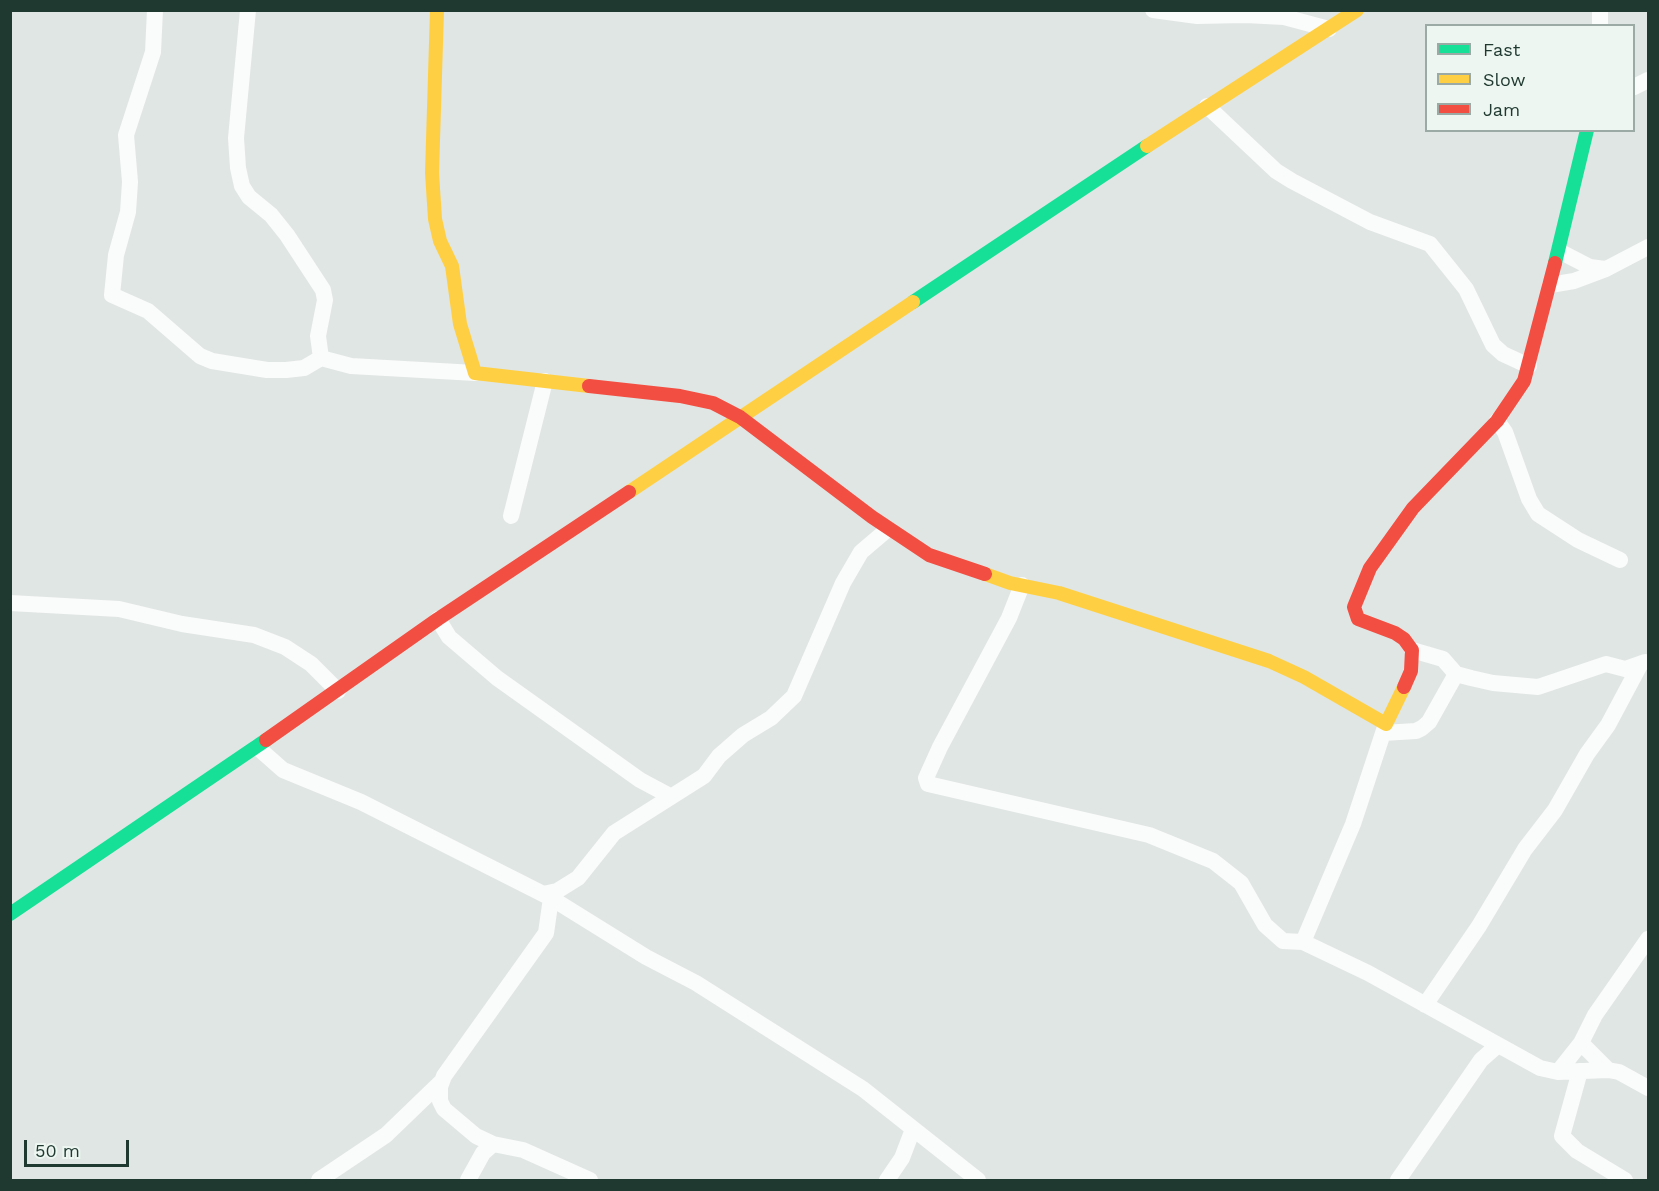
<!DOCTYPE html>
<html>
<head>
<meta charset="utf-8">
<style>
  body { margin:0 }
  #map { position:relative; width:1659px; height:1191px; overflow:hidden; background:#e0e6e3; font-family:"Work Sans",sans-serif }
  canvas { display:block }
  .frame { position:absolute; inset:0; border:12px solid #1f3930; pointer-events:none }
  .legend { position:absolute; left:1425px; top:24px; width:210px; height:108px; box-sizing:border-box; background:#edf6f1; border:2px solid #9baaa4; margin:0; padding:8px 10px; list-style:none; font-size:18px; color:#1f3930 }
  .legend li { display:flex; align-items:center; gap:12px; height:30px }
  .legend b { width:30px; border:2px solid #9baaa4 }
  .scale { position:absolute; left:24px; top:1140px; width:105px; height:27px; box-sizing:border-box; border:3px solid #1f3930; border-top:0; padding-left:8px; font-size:18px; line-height:21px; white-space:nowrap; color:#1f3930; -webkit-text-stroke:4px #edf6f1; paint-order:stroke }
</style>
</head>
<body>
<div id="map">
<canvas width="1659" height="1191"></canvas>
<div class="frame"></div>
<ul class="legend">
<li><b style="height:8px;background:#16e098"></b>Fast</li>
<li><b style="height:8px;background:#ffcf43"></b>Slow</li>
<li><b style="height:8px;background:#f24e42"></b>Jam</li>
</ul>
<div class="scale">50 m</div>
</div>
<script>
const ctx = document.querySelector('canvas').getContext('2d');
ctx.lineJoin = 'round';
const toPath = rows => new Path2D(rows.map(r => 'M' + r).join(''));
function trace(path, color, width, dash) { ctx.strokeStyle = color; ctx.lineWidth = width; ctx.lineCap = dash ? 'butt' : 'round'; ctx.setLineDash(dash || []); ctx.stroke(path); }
const street = toPath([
  [155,10,153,52,126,135,130,182,128,212,116,255,112,295,148,311,200,356,212,361,267,370,286,370,304,368,321,358],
  [248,10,236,138,238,168,242,186,249,197,271,215,287,235,323,290,325,300,318,336,321,358,351,366,475,373],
  [1153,10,1197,16,1245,15,1284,17,1329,29],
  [1600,10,1600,26],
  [1634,87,1648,80],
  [1207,106,1276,171,1292,181,1370,222,1430,244,1466,289,1493,345,1503,354,1529,366],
  [1559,251,1590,267,1605,269],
  [1550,285,1574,281,1606,269,1648,247],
  [1497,421,1505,432,1529,499,1538,514,1578,540,1620,560],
  [511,516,545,381],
  [1022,585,1009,618,940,747,926,778,928,784,1149,835,1213,861,1241,883,1265,925,1283,941,1303,942,1368,973,1540,1068,1558,1072,1608,1070,1619,1072,1648,1088],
  [10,603,119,609,182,624,254,635,285,647,311,664,338,691],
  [438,619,449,637,497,678,640,780,670,796],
  [1412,650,1443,659,1456,674,1471,678,1493,683,1538,687,1606,664,1625,669,1645,662],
  [1383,733,1416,731,1422,728,1429,722,1456,674],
  [257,747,283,770,361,802,551,898,646,957,696,983,863,1089,978,1180],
  [543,894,557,891,578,878,614,833,704,776,719,756,743,735,771,718,794,696,843,583,861,552,888,529],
  [551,898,546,933,444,1076,440,1087,440,1101,444,1109,476,1136,493,1144,523,1150,590,1180],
  [1303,942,1353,824,1386,724],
  [1425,1005,1479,926,1525,849,1555,810,1587,754,1608,725,1640,665],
  [1581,1043,1608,1070],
  [1580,1071,1562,1136,1577,1151,1625,1180],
  [1558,1072,1581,1043,1595,1015,1648,939],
  [319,1180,386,1135,442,1081],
  [468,1180,483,1153,493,1144],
  [887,1180,902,1158,913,1129],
  [1398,1180,1481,1060,1498,1045]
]);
const fast = toPath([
  [1555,263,1587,130],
  [913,302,1147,146],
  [10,914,266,740]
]);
const slow = toPath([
  [437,10,432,173,435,219,440,241,452,266,460,324,475,373,589,386],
  [1147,146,1357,10],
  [629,492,913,302],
  [985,574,1010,583,1059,593,1269,661,1304,677,1386,724,1404,687]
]);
const jam = toPath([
  [589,386,680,396,713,403,740,417,872,517,929,555,985,574],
  [1404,687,1411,671,1412,650,1404,639,1395,633,1358,619,1354,607,1370,568,1413,508,1497,421,1524,381,1555,263],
  [266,740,438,619,629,492]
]);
trace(street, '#fafbfb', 16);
trace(fast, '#16e098', 14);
trace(slow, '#ffcf43', 14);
trace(jam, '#f24e42', 14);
</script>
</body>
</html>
